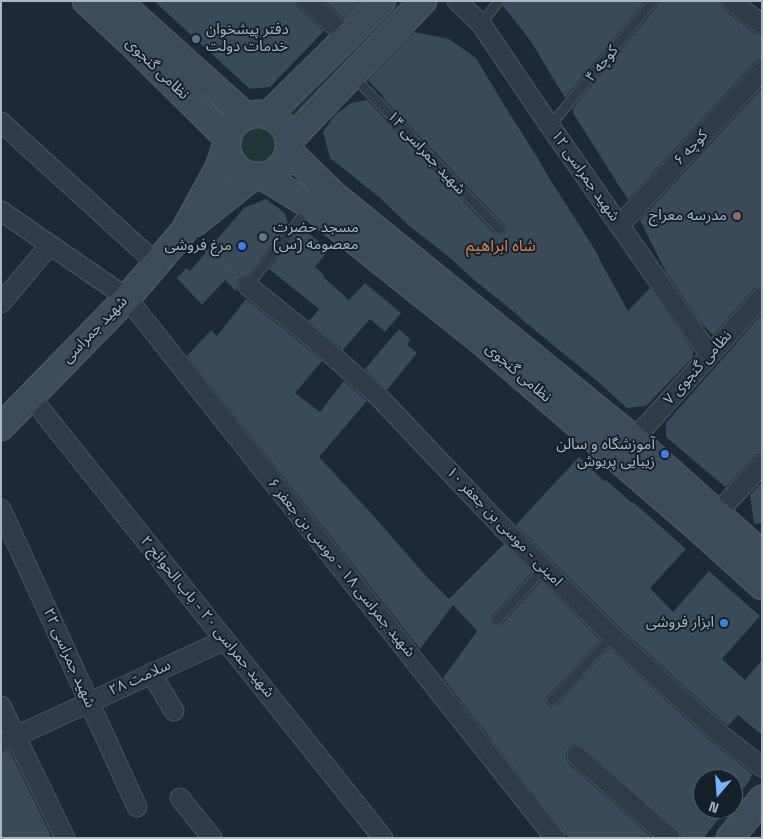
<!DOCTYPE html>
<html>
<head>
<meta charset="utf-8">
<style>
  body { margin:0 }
  #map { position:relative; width:763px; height:839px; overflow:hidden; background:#1d2936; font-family:"Space Grotesk",sans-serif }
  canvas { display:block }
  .frame { position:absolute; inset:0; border:2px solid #aab6c4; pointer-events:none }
  .north { position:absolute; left:693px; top:769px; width:50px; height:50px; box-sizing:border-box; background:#16202b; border:1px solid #515c68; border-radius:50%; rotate:198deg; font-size:14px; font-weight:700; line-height:20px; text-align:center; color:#aab6c4 }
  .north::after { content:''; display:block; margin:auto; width:18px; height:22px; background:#74b4ff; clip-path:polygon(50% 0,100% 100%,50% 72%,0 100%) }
</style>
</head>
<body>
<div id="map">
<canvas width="763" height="839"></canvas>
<div class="frame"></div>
<div class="north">N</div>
</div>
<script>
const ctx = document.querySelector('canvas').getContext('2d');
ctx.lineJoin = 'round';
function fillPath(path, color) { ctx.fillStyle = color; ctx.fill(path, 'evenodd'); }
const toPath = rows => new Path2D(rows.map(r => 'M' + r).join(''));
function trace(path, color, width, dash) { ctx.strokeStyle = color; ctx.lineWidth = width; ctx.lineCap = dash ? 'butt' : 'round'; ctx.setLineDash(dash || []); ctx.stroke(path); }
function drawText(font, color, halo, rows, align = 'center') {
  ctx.font = font + ' "Space Grotesk","Noto Sans Arabic",sans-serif'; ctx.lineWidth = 4; ctx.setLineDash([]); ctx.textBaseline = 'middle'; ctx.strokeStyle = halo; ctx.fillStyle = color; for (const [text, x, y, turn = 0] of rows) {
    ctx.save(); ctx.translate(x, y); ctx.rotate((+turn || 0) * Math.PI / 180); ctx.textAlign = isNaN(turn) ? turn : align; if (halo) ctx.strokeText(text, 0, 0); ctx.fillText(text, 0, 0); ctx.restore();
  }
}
const green = toPath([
  [362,42,297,123,285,111],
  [254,121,269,123,276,127,280,134,281,156,276,163,269,168,252,169,244,166,238,160,234,152,235,135,240,128,246,123]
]);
const building = toPath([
  [154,1,297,1,297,5,300,9,324,31,270,87,250,89],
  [325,1,361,1,344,19],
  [505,1,645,1,565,98,530,40,503,6],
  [659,1,721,1,722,6,725,10,755,34,762,36,762,60,758,60,754,63,628,200,573,113,574,112,572,109,658,5],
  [414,32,449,39,476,58,503,103,537,157,551,181,594,248,604,268,628,311,650,288,693,350,693,357,646,406,627,408,596,380,526,323,514,312,474,280,449,257,408,225,379,197,330,158,323,132,335,115,351,103,367,100,495,234,501,236,505,234,506,229,505,226,382,97,384,97,368,80],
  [762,88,762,286,758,287,754,289,713,335,701,323,666,272,640,220],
  [266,199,285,213,288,224,249,275,243,276,239,279,237,284,237,289,236,291,225,280,202,305,177,278,186,268,190,271,244,208],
  [306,231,329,250,315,267,324,275,323,277,349,300,365,283,401,313,385,332,370,319,343,350,309,321,319,309,269,269,297,232],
  [246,299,301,343,322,361,295,393,320,412,344,381,367,401,319,457,371,513,427,577,449,599,504,544,532,572,492,616,491,619,492,624,496,626,502,624,541,581,600,640,547,697,546,700,547,705,551,707,557,705,609,648,713,743,751,773,752,775,750,780,733,801,733,779,703,779,703,809,726,809,704,838,681,838,680,834,677,830,584,748,579,745,574,745,569,748,566,753,566,759,569,764,653,838,569,838,565,834,443,678,477,631,453,605,420,649,187,356,211,330,217,336],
  [762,314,762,454,758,454,754,457,726,487,724,486,666,437,666,423],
  [399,329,410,339,407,345,417,353,387,390,365,369],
  [579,457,605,482,606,480,632,503,633,502,686,549,650,588,673,612,709,571,760,616,722,659,745,680,762,660,762,735,738,715,728,726,620,628,516,525,548,490],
  [762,482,762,523,754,524,750,495],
  [10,751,52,838,1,838,1,754]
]);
const path = toPath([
  [199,245,236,276]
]);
const lane = toPath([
  [481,24,499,1],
  [353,76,500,230],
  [550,126,653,1],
  [248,286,309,207],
  [497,620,544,568],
  [552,701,612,636]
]);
const street = toPath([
  [308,1,347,37],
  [457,1,481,24,550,126,710,355],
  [732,1,762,25],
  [1,122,156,263],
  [1,211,127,298,555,838],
  [620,225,762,71],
  [248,286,308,334,375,393,505,530,612,636,721,735,762,767],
  [1,303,50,245],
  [30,396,383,838],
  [634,439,710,355,762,297],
  [1,509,137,807],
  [717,513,762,465],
  [151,673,174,711],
  [1,706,65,838],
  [1,743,225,640],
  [577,756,670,838],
  [180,798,212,838]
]);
const secondary = toPath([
  [86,1,128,40,227,138],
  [118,1,246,116],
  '227 145a31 31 0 1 1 62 0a31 31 0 1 1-62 0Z',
  [268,115,347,37,382,1],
  [289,141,423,1],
  [289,151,334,195,634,439,762,554],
  [262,176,310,205,482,342,692,523,762,586],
  [195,223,254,176],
  [1,427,127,298,184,231,218,169,226,146],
  [730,838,762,799]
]);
const markers = [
  [196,39,5,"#5c6f8a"],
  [737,216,5,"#8d6e63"],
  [263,237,5,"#6b7280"],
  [242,246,5,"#3f7fe0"],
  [665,454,5,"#3f7fe0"],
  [724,623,5,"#3f7fe0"]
];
const poiNames = [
  ["دفتر پیشخوان",206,30,"left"],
  ["خدمات دولت",206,47,"left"],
  ["مدرسه معراج",727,216],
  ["مسجد حضرت",273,228,"left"],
  ["معصومه (س)",273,245,"left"],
  ["مرغ فروشی",232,246],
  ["آموزشگاه و سالن",655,445],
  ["زیبایی پریوش",655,462],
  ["ابزار فروشی",714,623]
];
const streetNames = [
  ["کوچه ۴",602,64,-50],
  ["نظامی گنجوی",157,69,44],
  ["کوچه ۶",691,148,-47],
  ["شهید جمراسی ۱۴",426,153,47],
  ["شهید جمراسی ۱۲",585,176,55],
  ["شهید جمراسی",95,330,-46],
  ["نظامی گنجوی ۷",698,368,-48],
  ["نظامی گنجوی",518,373,41],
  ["امینی - موسی بن جعفر ۱۰",504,527,46],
  ["شهید جمراسی ۱۸ - موسی بن جعفر ۶",341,568,51],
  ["شهید جمراسی ۲۰ - باب الحوائج ۲",207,617,51],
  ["شهید جمراسی ۲۲",69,658,66],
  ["سلامت ۲۸",140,678,-24]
];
const neighbourhoodNames = [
  ["شاه ابراهیم",501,247]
];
fillPath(green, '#1f3637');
fillPath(building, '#3a4a59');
trace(lane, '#4b5662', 11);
trace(street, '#4b5662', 21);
trace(secondary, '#4b5662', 29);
trace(path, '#395252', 3, [4, 4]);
trace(lane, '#303b47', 9);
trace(street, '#303b47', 19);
trace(secondary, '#3e4b5a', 26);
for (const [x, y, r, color] of markers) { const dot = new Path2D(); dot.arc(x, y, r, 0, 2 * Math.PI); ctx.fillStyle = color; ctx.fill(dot); trace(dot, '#16202b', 2); }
drawText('15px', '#aab6c4', '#16202b', poiNames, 'right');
drawText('15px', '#aab6c4', '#16202b', streetNames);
drawText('16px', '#db814e', '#16202b', neighbourhoodNames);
</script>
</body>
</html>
